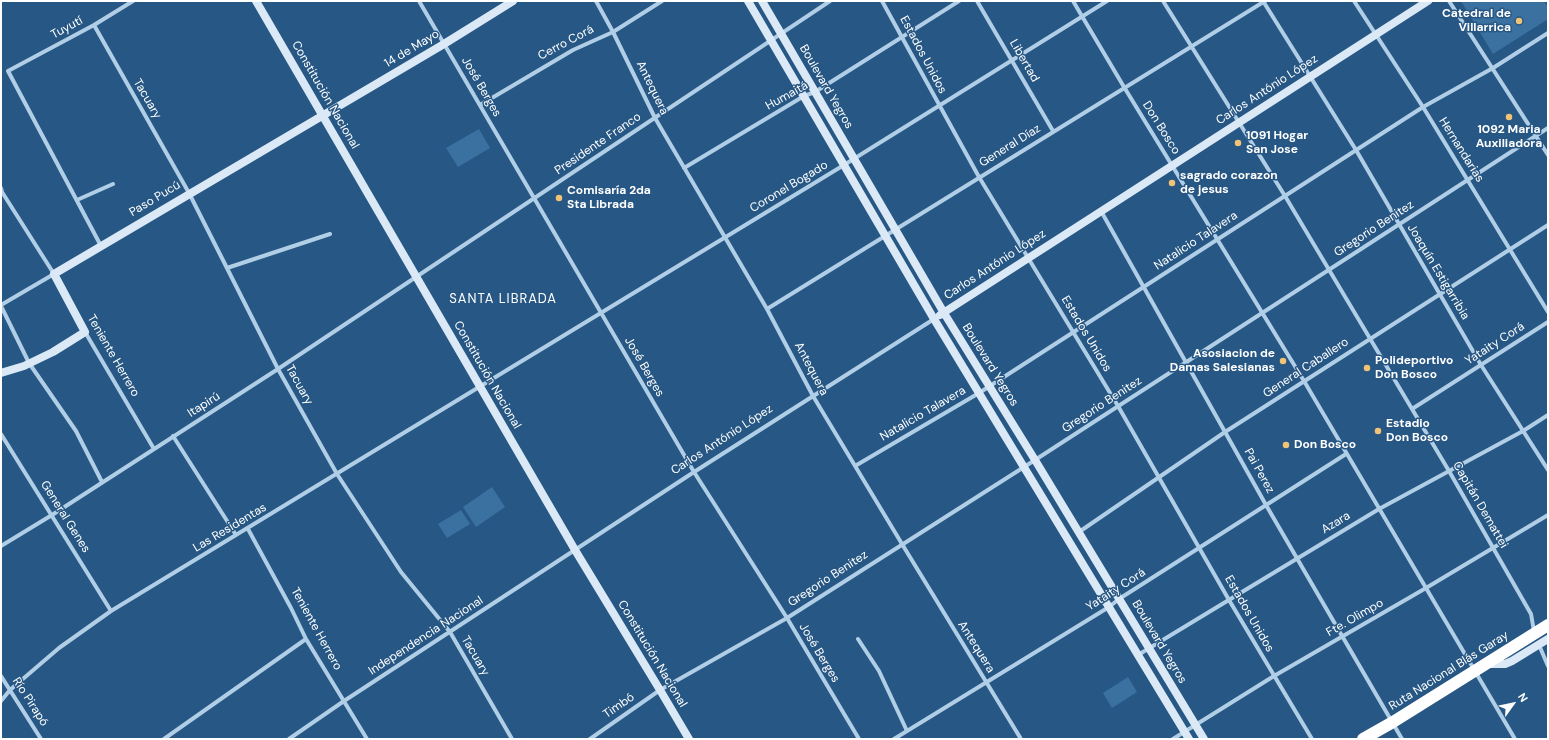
<!DOCTYPE html>
<html>
<head>
<meta charset="utf-8">
<style>
  body { margin:0 }
  #map { position:relative; width:1549px; height:740px; overflow:hidden; background:#275784; font-family:"DM Sans",sans-serif }
  canvas { display:block }
  .frame { position:absolute; inset:0; border:2px solid #fff; pointer-events:none }
  .north { position:absolute; left:1493px; top:684px; width:40px; height:40px; -webkit-text-stroke:3px #275784; paint-order:stroke; rotate:57deg; font-size:11px; font-weight:700; line-height:16px; text-align:center; color:#fff }
  .north::after { content:''; display:block; margin:auto; width:14px; height:18px; background:#fff; clip-path:polygon(50% 0,100% 100%,50% 72%,0 100%) }
</style>
</head>
<body>
<div id="map">
<canvas width="1549" height="740"></canvas>
<div class="frame"></div>
<div class="north">N</div>
</div>
<script>
const ctx = document.querySelector('canvas').getContext('2d');
ctx.lineJoin = 'round';
function fillPath(path, color) { ctx.fillStyle = color; ctx.fill(path, 'evenodd'); }
const toPath = rows => new Path2D(rows.map(r => 'M' + r).join(''));
function trace(path, color, width, dash) { ctx.strokeStyle = color; ctx.lineWidth = width; ctx.lineCap = dash ? 'butt' : 'round'; ctx.setLineDash(dash || []); ctx.stroke(path); }
function drawText(font, color, halo, rows, align = 'center') {
  ctx.font = font + ' "DM Sans",sans-serif'; ctx.lineWidth = 3; ctx.setLineDash([]); ctx.textBaseline = 'middle'; ctx.strokeStyle = halo; ctx.fillStyle = color; for (const [text, x, y, turn = 0] of rows) {
    ctx.save(); ctx.translate(x, y); ctx.rotate((+turn || 0) * Math.PI / 180); ctx.textAlign = isNaN(turn) ? turn : align; if (halo) ctx.strokeText(text, 0, 0); ctx.fillText(text, 0, 0); ctx.restore();
  }
}
const green = toPath([
  [1461,1,1544,1,1548,7,1548,19,1493,54],
  [479,129,490,148,458,167,446,148],
  [492,487,505,507,476,527,463,507],
  [461,510,470,524,447,538,438,524],
  [1128,677,1137,692,1112,708,1103,693]
]);
const street = toPath([
  [419,1,694,472,787,618,859,739],
  [596,1,613,32,655,118,767,309,813,396,902,544,1021,739],
  [882,1,979,177,1118,406,1229,600,1312,739],
  [977,1,1053,131],
  [1073,1,1124,87,1304,381,1515,739],
  [1163,1,1285,196,1449,471,1531,614,1534,631],
  [1263,1,1356,150,1481,365,1548,470],
  [1354,1,1423,107,1548,312],
  [1449,1,1548,155],
  [94,25,189,193,278,369,337,474,401,572,450,632,512,739],
  [480,105,573,50,613,32,662,1],
  [684,168,804,96,815,92,959,1],
  [1,188,2,192,54,274,1,305],
  [77,200,113,184],
  [1101,211,1266,505,1402,739],
  [101,246,8,71,94,25,133,1],
  [227,268,330,234],
  [1,306,29,363,76,431,102,482],
  [767,309,1265,1],
  [85,332,154,449],
  [1412,409,1548,322],
  [1,434,111,611],
  [173,436,236,535],
  [855,466,979,393,1423,107,1493,68,1548,33],
  [248,529,291,608,306,639,367,739],
  [1079,532,1225,432,1548,225],
  [1,546,52,515,278,369,830,1],
  [858,639,879,671,907,731],
  [1539,645,1548,666],
  [1138,655,1379,509,1523,431,1548,415],
  [1,676,41,739],
  [1,701,10,690,59,648,111,611,844,165,1107,1],
  [164,739,306,639],
  [289,739,344,701,694,472,934,319],
  [590,739,660,690,787,618,1035,460,1548,128],
  [894,739,1109,607,1119,599,1346,454],
  [1173,739,1274,676,1426,588,1548,515]
]);
const secondary = toPath([
  [256,1,575,550,660,690,689,739],
  [748,1,934,319,1189,739],
  [762,1,944,313,1035,460,1204,739],
  [940,315,1428,1],
  [1,373,24,366,53,352,85,332,54,274,444,44,513,1],
  [1487,664,1505,664,1512,661,1548,639]
]);
const highway = toPath([
  [1363,739,1393,722,1548,625]
]);
const markers = [
  [1519,21,4,"#f0c376"],
  [1509,117,4,"#f0c376"],
  [1238,143,4,"#f0c376"],
  [1172,183,4,"#f0c376"],
  [559,198,4,"#f0c376"],
  [1283,361,4,"#f0c376"],
  [1367,368,4,"#f0c376"],
  [1378,431,4,"#f0c376"],
  [1286,445,4,"#f0c376"]
];
const poiNames = [
  ["Catedral de",1511,14,"right"],
  ["Villarrica",1511,28,"right"],
  ["1092 Maria",1509,130,"center"],
  ["Auxiliadora",1509,144,"center"],
  ["1091 Hogar",1246,136],
  ["San Jose",1246,150],
  ["sagrado corazon",1180,176],
  ["de jesus",1180,190],
  ["Comisaría 2da",567,191],
  ["Sta Librada",567,205],
  ["Asosiacion de",1275,354,"right"],
  ["Damas Salesianas",1275,368,"right"],
  ["Polideportivo",1375,361],
  ["Don Bosco",1375,375],
  ["Estadio",1386,424],
  ["Don Bosco",1386,438],
  ["Don Bosco",1294,445]
];
const streetNames = [
  ["Tuyutí",67,28,-28],
  ["Cerro Corá",566,43,-28],
  ["14 de Mayo",412,49,-31],
  ["Estados Unidos",923,55,62],
  ["Libertad",1024,61,60],
  ["José Berges",481,87,60],
  ["Boulevard Yegros",826,87,60],
  ["Antequera",652,88,64],
  ["Carlos António López",1267,90,-33],
  ["Constitución Nacional",325,95,60],
  ["Humaitá",787,96,-29],
  ["Tacuary",147,99,60],
  ["Don Bosco",1161,128,58],
  ["Presidente Franco",598,144,-34],
  ["General Díaz",1010,146,-32],
  ["Hernandarias",1461,150,58],
  ["Coronel Bogado",789,187,-31],
  ["Paso Pucú",155,199,-31],
  ["Gregorio Benitez",1374,229,-33],
  ["Natalicio Talavera",1196,241,-33],
  ["Carlos António López",995,265,-33],
  ["Joaquín Estigarribia",1438,272,59],
  ["Estados Unidos",1086,334,59],
  ["Yataity Corá",1495,344,-33],
  ["Teniente Herrero",113,356,60],
  ["Boulevard Yegros",990,365,58],
  ["José Berges",644,367,60],
  ["General Caballero",1306,368,-33],
  ["Antequera",811,369,62],
  ["Constitución Nacional",487,375,60],
  ["Tacuary",299,385,61],
  ["Itapirú",204,405,-33],
  ["Gregorio Benitez",1102,405,-33],
  ["Natalicio Talavera",923,414,-30],
  ["Carlos António López",722,440,-33],
  ["Pai Perez",1259,471,61],
  ["Capitán Demattei",1480,505,60],
  ["General Genes",65,517,58],
  ["Azara",1336,523,-31],
  ["Las Residentas",230,528,-31],
  ["Gregorio Benitez",828,579,-33],
  ["Yataity Corá",1116,590,-33],
  ["Estados Unidos",1249,614,60],
  ["Fte. Olimpo",1355,618,-30],
  ["Teniente Herrero",316,629,61],
  ["Independencia Nacional",426,636,-33],
  ["Boulevard Yegros",1159,642,59],
  ["Antequera",976,647,58],
  ["José Berges",819,653,59],
  ["Constitución Nacional",652,654,59],
  ["Tacuary",475,656,60],
  ["Ruta Nacional Blás Garay",1449,671,-32],
  ["Río Pirapó",30,702,57],
  ["Timbó",619,706,-35]
];
const neighbourhoodNames = [
  ["SANTA LIBRADA",503,300]
];
fillPath(green, '#3b71a1');
trace(street, '#b1cee7', 4);
trace(secondary, '#dbe9f7', 8);
trace(highway, '#fff', 12);
for (const [x, y, r, color] of markers) { const dot = new Path2D(); dot.arc(x, y, r, 0, 2 * Math.PI); ctx.fillStyle = color; ctx.fill(dot); trace(dot, '#275784', 1.5); }
drawText('bold 12px', '#fff', '#275784', poiNames, 'left');
drawText('12px', '#fff', '#275784', streetNames);
ctx.letterSpacing = '1px';
drawText('13px', '#fff', '#275784', neighbourhoodNames);
ctx.letterSpacing = '0px';
</script>
</body>
</html>
